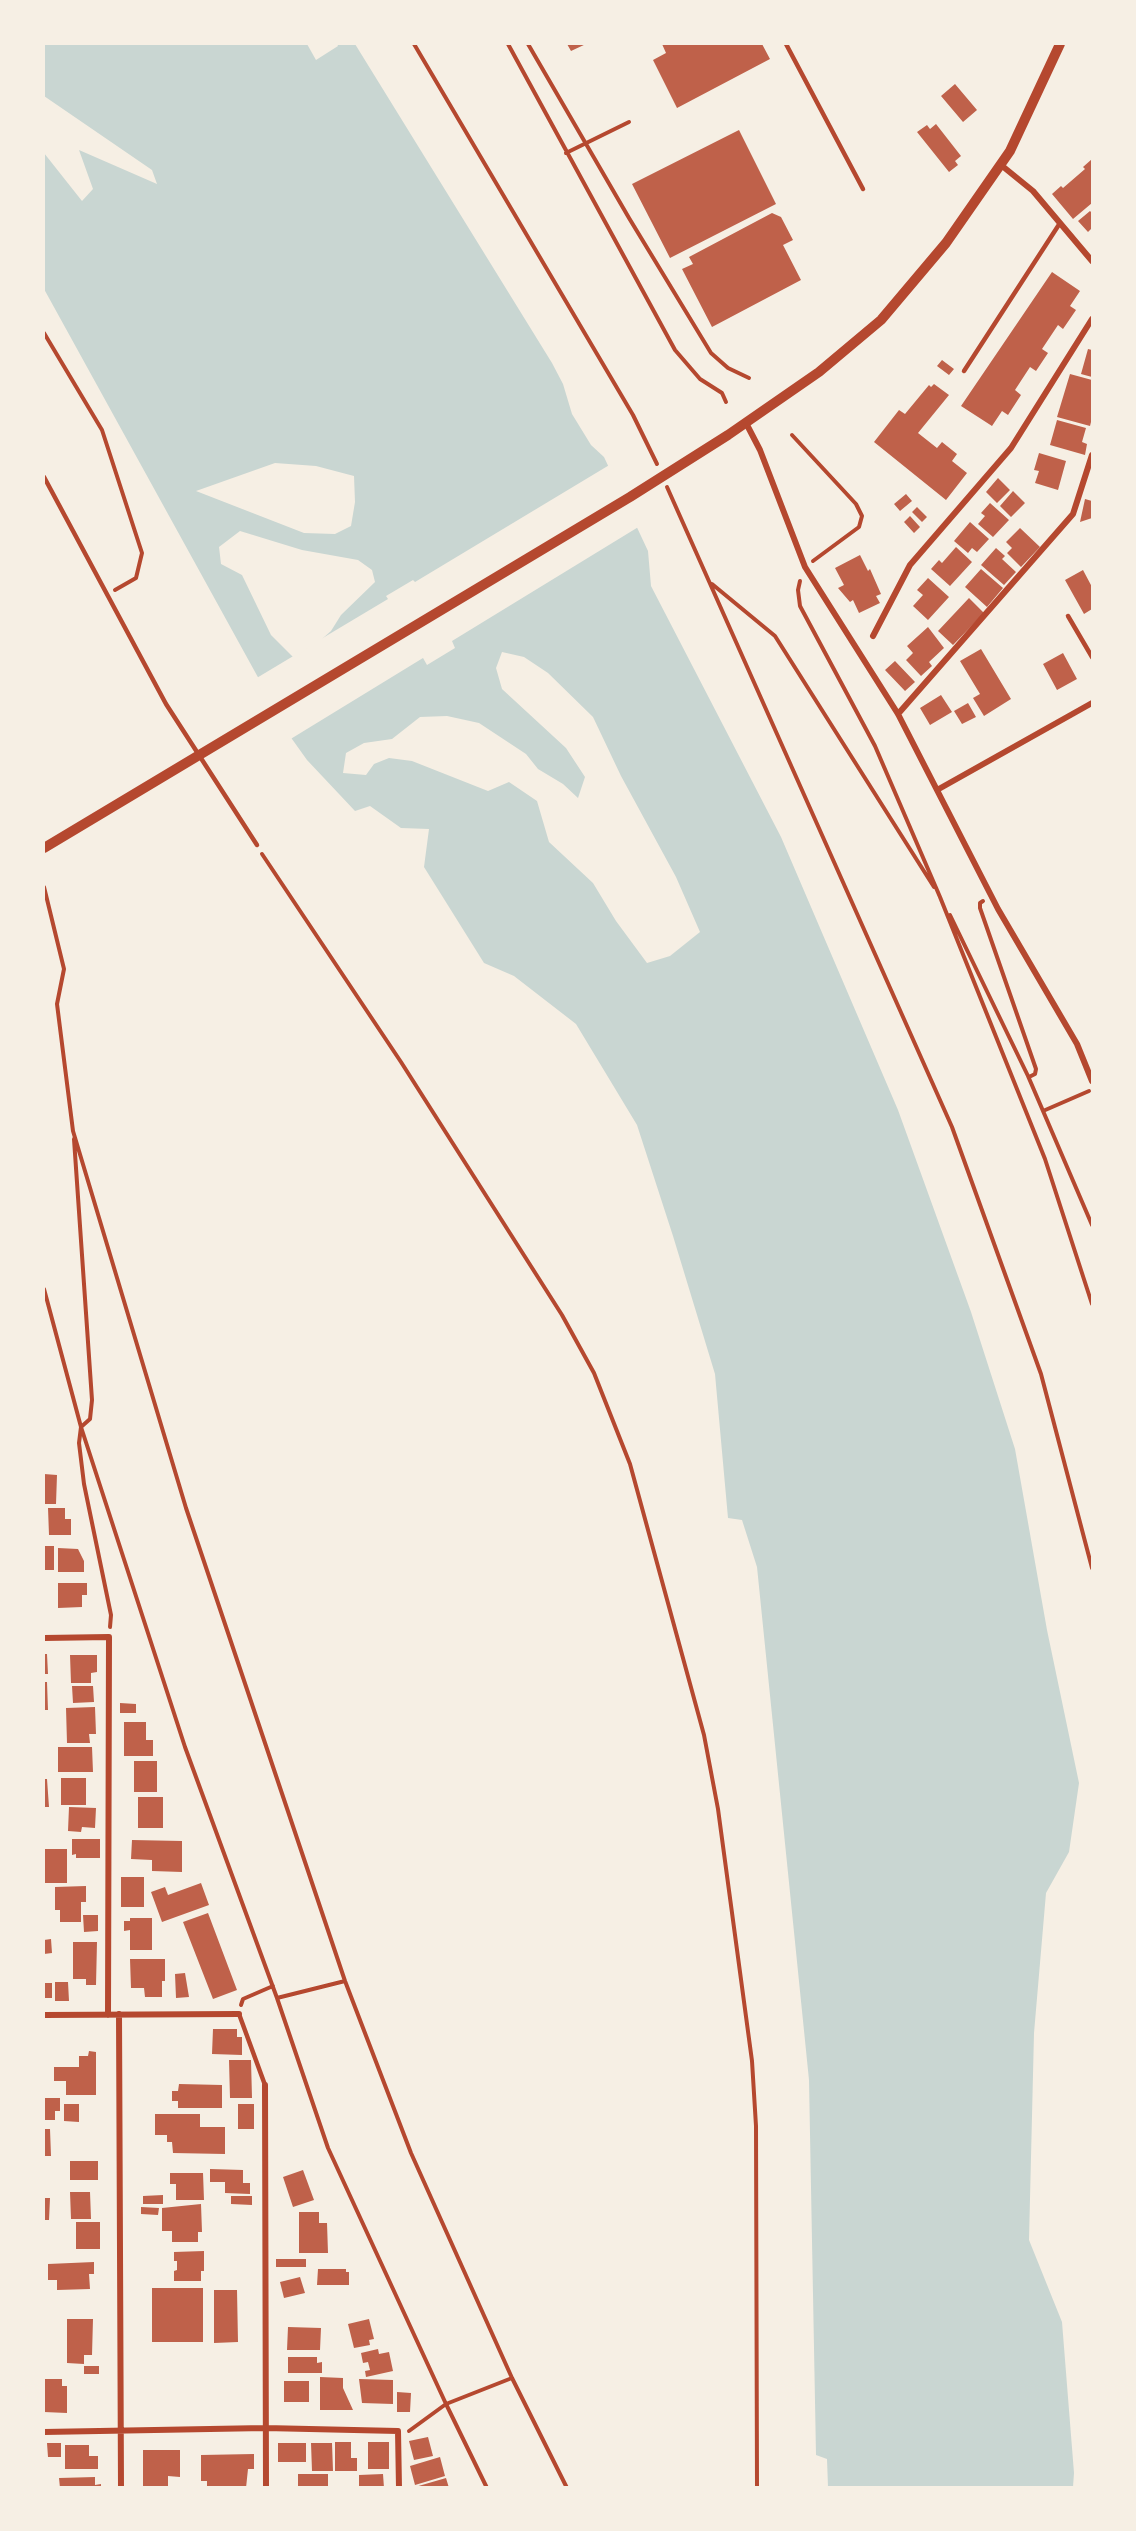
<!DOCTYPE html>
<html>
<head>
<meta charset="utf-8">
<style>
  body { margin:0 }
  #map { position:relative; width:1136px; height:2531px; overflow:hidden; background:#f6efe4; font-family:Commissioner,sans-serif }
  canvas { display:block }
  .frame { position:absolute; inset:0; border:45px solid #f6efe4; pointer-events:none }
</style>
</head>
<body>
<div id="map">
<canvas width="1136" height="2531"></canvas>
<div class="frame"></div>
</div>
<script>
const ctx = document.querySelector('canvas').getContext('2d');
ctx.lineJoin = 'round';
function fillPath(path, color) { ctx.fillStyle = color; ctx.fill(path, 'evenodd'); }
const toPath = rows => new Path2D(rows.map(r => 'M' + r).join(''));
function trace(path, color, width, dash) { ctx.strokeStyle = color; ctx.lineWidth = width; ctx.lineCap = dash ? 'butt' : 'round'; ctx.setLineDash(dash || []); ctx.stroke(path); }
const water = toPath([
  [44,44,307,44,316,60,338,46,337,44,355,44,552,363,563,384,572,414,591,445,604,457,648,551,651,586,781,837,898,1110,971,1312,1015,1449,1047,1630,1079,1783,1069,1852,1046,1893,1034,2033,1029,2240,1062,2322,1074,2473,1073,2487,828,2487,827,2459,816,2455,809,2080,757,1567,742,1520,728,1518,715,1374,673,1236,637,1125,576,1024,514,976,484,963,424,867,429,829,401,828,370,806,355,811,307,760,292,739,44,289,44,153,82,201,93,189,79,150,157,184,152,170,44,96],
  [275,463,316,466,354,476,355,502,351,526,335,534,304,533,196,491],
  [240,531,302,550,358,560,372,570,375,582,341,615,331,631,297,661,271,635,242,575,221,564,219,547],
  [502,652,524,657,548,673,593,717,621,776,676,877,700,932,670,956,647,963,616,921,593,883,549,842,537,801,509,782,488,791,412,761,389,758,374,764,366,775,343,773,346,753,364,743,392,739,420,717,447,716,479,723,526,754,538,769,563,784,578,798,585,777,566,748,502,689,496,668]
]);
const pier = toPath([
  [611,464,640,526,452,641,455,648,427,665,423,658,289,740,255,679,295,655,297,657,311,645,388,599,386,596,413,580,415,582]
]);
const building = toPath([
  [567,44,586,44,571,51],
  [662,44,762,44,770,59,677,108,653,60,666,53],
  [955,84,977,110,963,122,941,96],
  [936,124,961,156,955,161,958,165,949,172,917,132,927,125,930,129],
  [739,130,776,204,670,258,632,184],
  [1092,159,1092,203,1073,219,1052,194,1061,186,1063,188,1085,169,1083,167],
  [1090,211,1092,213,1092,228,1088,232,1078,221],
  [772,213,781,217,793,240,783,245,801,280,712,327,682,269,693,264,689,257],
  [1052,272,1080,291,1070,306,1076,310,1063,329,1058,325,1042,349,1048,353,1036,371,1030,367,1015,390,1021,395,1008,415,1002,411,992,426,961,406],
  [1088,349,1092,350,1092,377,1081,374],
  [942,360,954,369,949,375,937,366],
  [1070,374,1092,380,1092,418,1090,426,1057,417],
  [934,384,949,395,918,433,937,448,942,442,957,454,952,461,967,473,946,500,874,442,899,410,905,414,929,385,931,387],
  [1057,420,1086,428,1082,442,1087,444,1085,455,1050,445],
  [1039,453,1066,461,1058,490,1035,483,1039,471,1034,470],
  [998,478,1010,490,997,503,986,492],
  [1013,491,1025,503,1011,517,1000,506],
  [906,494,912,501,900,511,894,504],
  [1085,499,1092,501,1092,518,1080,522],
  [990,503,1009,520,993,537,978,524,985,516,981,513],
  [917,507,927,517,922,522,912,512],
  [910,516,920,527,914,533,904,522],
  [970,522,989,539,977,552,972,548,968,553,954,541],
  [1020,528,1040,547,1021,567,1007,553,1012,548,1006,542],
  [956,547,972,562,950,586,931,569,939,560,942,563],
  [996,548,1005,556,1002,559,1016,572,1004,585,981,565],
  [860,555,868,571,870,569,881,594,876,596,880,603,859,613,853,600,850,602,838,588,844,585,835,568],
  [981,569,1003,588,987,607,965,587],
  [1083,570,1092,587,1092,609,1084,614,1065,580],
  [928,578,949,597,928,620,913,606,923,595,917,590],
  [969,598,984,613,953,645,938,631],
  [928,627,944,648,929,662,932,666,921,676,906,660,913,653,907,646],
  [981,649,1011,699,984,716,973,698,980,694,960,661],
  [1063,653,1077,679,1057,690,1043,664],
  [895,661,915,682,905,691,885,670],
  [941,695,952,712,930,725,920,708],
  [968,703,976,717,962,724,954,711],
  [44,1474,57,1475,56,1504,44,1504],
  [48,1508,65,1508,65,1519,71,1519,71,1535,49,1535],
  [44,1546,54,1546,54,1570,44,1570],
  [58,1548,78,1549,84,1561,84,1572,58,1572],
  [58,1583,87,1583,87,1595,82,1595,82,1607,58,1608],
  [44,1654,47,1654,48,1674,44,1674],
  [70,1655,97,1655,97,1672,91,1673,91,1683,71,1683],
  [44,1682,47,1682,48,1710,44,1710],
  [72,1686,93,1686,94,1702,73,1703],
  [120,1703,136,1704,136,1713,120,1713],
  [95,1707,96,1734,89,1734,90,1743,67,1743,66,1708],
  [124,1722,146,1722,146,1740,153,1740,153,1756,124,1756],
  [58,1747,92,1747,93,1772,58,1772],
  [134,1761,157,1761,157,1792,134,1792],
  [61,1778,86,1778,86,1805,61,1805],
  [44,1779,47,1779,49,1807,44,1807],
  [138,1797,163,1797,163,1828,138,1828],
  [69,1807,96,1808,95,1828,82,1827,81,1832,68,1831],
  [72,1839,100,1839,100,1858,76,1858,76,1854,72,1855],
  [132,1840,182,1841,182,1872,152,1871,152,1860,131,1859],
  [44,1849,67,1849,67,1883,44,1883],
  [121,1877,144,1877,144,1907,121,1907],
  [201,1883,209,1905,162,1922,151,1892,165,1887,168,1895],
  [86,1886,86,1902,81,1902,81,1922,60,1922,60,1910,55,1910,55,1887],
  [208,1913,237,1990,213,1999,183,1922],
  [83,1915,98,1915,98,1931,84,1932],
  [130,1918,152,1918,152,1950,130,1950,130,1930,124,1931,124,1921,130,1921],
  [51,1939,52,1953,44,1954,44,1940],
  [73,1942,97,1942,96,1985,86,1985,86,1979,73,1979],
  [130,1959,165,1959,165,1981,162,1981,162,1997,145,1997,144,1988,131,1988],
  [185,1973,189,1997,176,1998,175,1974],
  [55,1982,68,1982,69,2001,55,2001],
  [44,1983,52,1983,52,1998,44,1998],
  [213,2029,237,2029,237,2037,242,2037,242,2055,212,2054],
  [89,2051,96,2052,96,2095,66,2095,66,2081,54,2081,54,2067,79,2067,79,2056,88,2056],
  [229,2060,251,2060,252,2098,230,2098],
  [179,2084,222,2085,222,2108,178,2108,178,2101,172,2101,172,2091,178,2091],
  [44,2098,60,2098,60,2111,55,2111,55,2120,44,2120],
  [64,2104,79,2104,79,2122,64,2121],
  [238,2104,254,2104,254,2129,238,2129],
  [155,2114,200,2114,200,2127,225,2127,225,2154,173,2153,172,2142,167,2142,167,2135,155,2135],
  [44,2129,50,2129,51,2156,44,2156],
  [70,2161,98,2161,98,2180,70,2180],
  [210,2169,243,2170,243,2183,250,2183,250,2194,225,2193,225,2182,210,2182],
  [303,2170,314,2200,293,2207,283,2177],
  [170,2173,203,2173,204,2200,176,2200,176,2184,170,2184],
  [70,2192,90,2192,91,2219,71,2219],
  [163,2195,163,2204,143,2204,143,2196],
  [231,2196,252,2196,252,2205,231,2204],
  [44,2198,50,2198,49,2220,44,2220],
  [201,2204,202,2232,198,2232,198,2242,172,2242,172,2231,162,2231,162,2208],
  [141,2207,159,2208,158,2215,141,2214],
  [299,2212,319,2212,319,2223,327,2223,328,2253,299,2253],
  [76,2222,100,2222,100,2249,76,2249],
  [204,2251,204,2271,201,2271,201,2281,174,2281,174,2271,177,2270,177,2261,174,2261,174,2252],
  [276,2259,306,2259,306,2267,276,2267],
  [94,2262,94,2274,89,2274,90,2289,57,2290,57,2280,48,2280,48,2264],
  [318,2269,346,2269,346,2272,349,2272,349,2285,317,2285],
  [300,2277,305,2293,284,2298,280,2282],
  [152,2288,203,2288,203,2342,152,2342],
  [214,2290,237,2290,238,2342,214,2343],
  [67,2319,93,2319,92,2355,84,2355,84,2364,67,2363],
  [369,2319,374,2339,369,2340,370,2345,354,2348,348,2324],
  [288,2327,321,2328,320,2350,287,2350],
  [378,2349,379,2354,389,2352,393,2371,366,2377,365,2371,370,2370,368,2362,363,2363,361,2353],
  [288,2357,317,2357,317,2363,322,2362,322,2373,288,2373],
  [84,2366,99,2366,99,2374,84,2374],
  [320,2377,343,2378,343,2388,353,2410,320,2410],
  [44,2379,62,2379,62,2386,67,2386,67,2413,44,2412],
  [359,2379,393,2380,393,2404,362,2403],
  [284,2381,309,2381,309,2402,284,2402],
  [397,2392,411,2393,410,2412,397,2412],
  [428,2437,433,2456,414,2460,409,2441],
  [335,2442,351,2442,351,2458,357,2458,357,2471,335,2471],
  [368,2442,389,2442,389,2469,368,2469],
  [47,2443,61,2443,61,2457,48,2457],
  [278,2443,306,2443,306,2462,278,2462],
  [311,2443,332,2443,333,2471,312,2471],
  [65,2445,89,2445,89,2456,98,2456,98,2469,65,2469],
  [143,2450,180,2450,180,2477,168,2476,168,2487,143,2487],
  [254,2454,254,2469,248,2469,246,2488,207,2488,207,2481,201,2481,201,2455],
  [440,2457,445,2476,415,2485,410,2466],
  [298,2474,328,2474,328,2488,298,2488],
  [383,2474,384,2488,359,2488,359,2475],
  [95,2477,95,2485,101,2484,101,2488,60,2488,59,2478],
  [446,2478,449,2488,415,2488,415,2487]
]);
const path = toPath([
  [414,44,633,415,657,464],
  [508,44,675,350,700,379,722,393,726,402],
  [528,44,629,218,711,353,728,368,749,378],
  [566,153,629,122],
  [44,333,102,430,142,553,136,578,115,590],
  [792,435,856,504,862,516,859,527,813,561],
  [667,487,952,1127,1041,1374,1092,1568],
  [800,581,798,590,800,606,875,746,940,897,1045,1159,1092,1304],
  [712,584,775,636,934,887],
  [262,854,401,1062,562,1315,594,1373,630,1464,704,1735,718,1809,752,2061,756,2126,757,2488],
  [44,887,64,969,57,1004,73,1131,186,1508,345,1981,411,2153,512,2378,567,2488],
  [983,901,980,903,980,908,1036,1069,1035,1074,1029,1077],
  [950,915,1028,1076,1092,1225],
  [1043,1111,1089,1091],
  [74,1139,92,1400,90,1419,81,1427,79,1443,84,1484,111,1615,110,1627],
  [44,1289,81,1427,185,1747,277,1998,328,2148,446,2404,487,2488],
  [277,1998,345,1981],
  [241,2005,243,1999,273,1986],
  [409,2431,446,2404,512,2378]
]);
const service = toPath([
  [786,44,863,189],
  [964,371,1060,223],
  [44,477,166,704,257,845],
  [1068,616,1092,657],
  [239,2014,265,2085]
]);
const minor = toPath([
  [1001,165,1033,191,1092,261],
  [746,423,760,450,805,567,898,714,998,909,1077,1044,1092,1081],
  [873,636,910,565,1011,448,1092,319],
  [898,714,1073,514,1092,455],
  [937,790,1092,703],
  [44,1638,109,1637,108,2015],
  [119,2014,121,2488],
  [44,2015,239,2014],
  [265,2085,266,2488],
  [44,2432,265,2428,398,2431,399,2488]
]);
const tertiary = toPath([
  [44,848,630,497,728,435,819,372,881,320,946,243,1010,151,1060,44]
]);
fillPath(water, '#c9d6d2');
fillPath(pier, '#f6efe4');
fillPath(building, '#bf614a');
trace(path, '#b5482f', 4);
trace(service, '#b5482f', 4.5);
trace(minor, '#b5482f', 6);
trace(tertiary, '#b5482f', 10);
</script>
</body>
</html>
